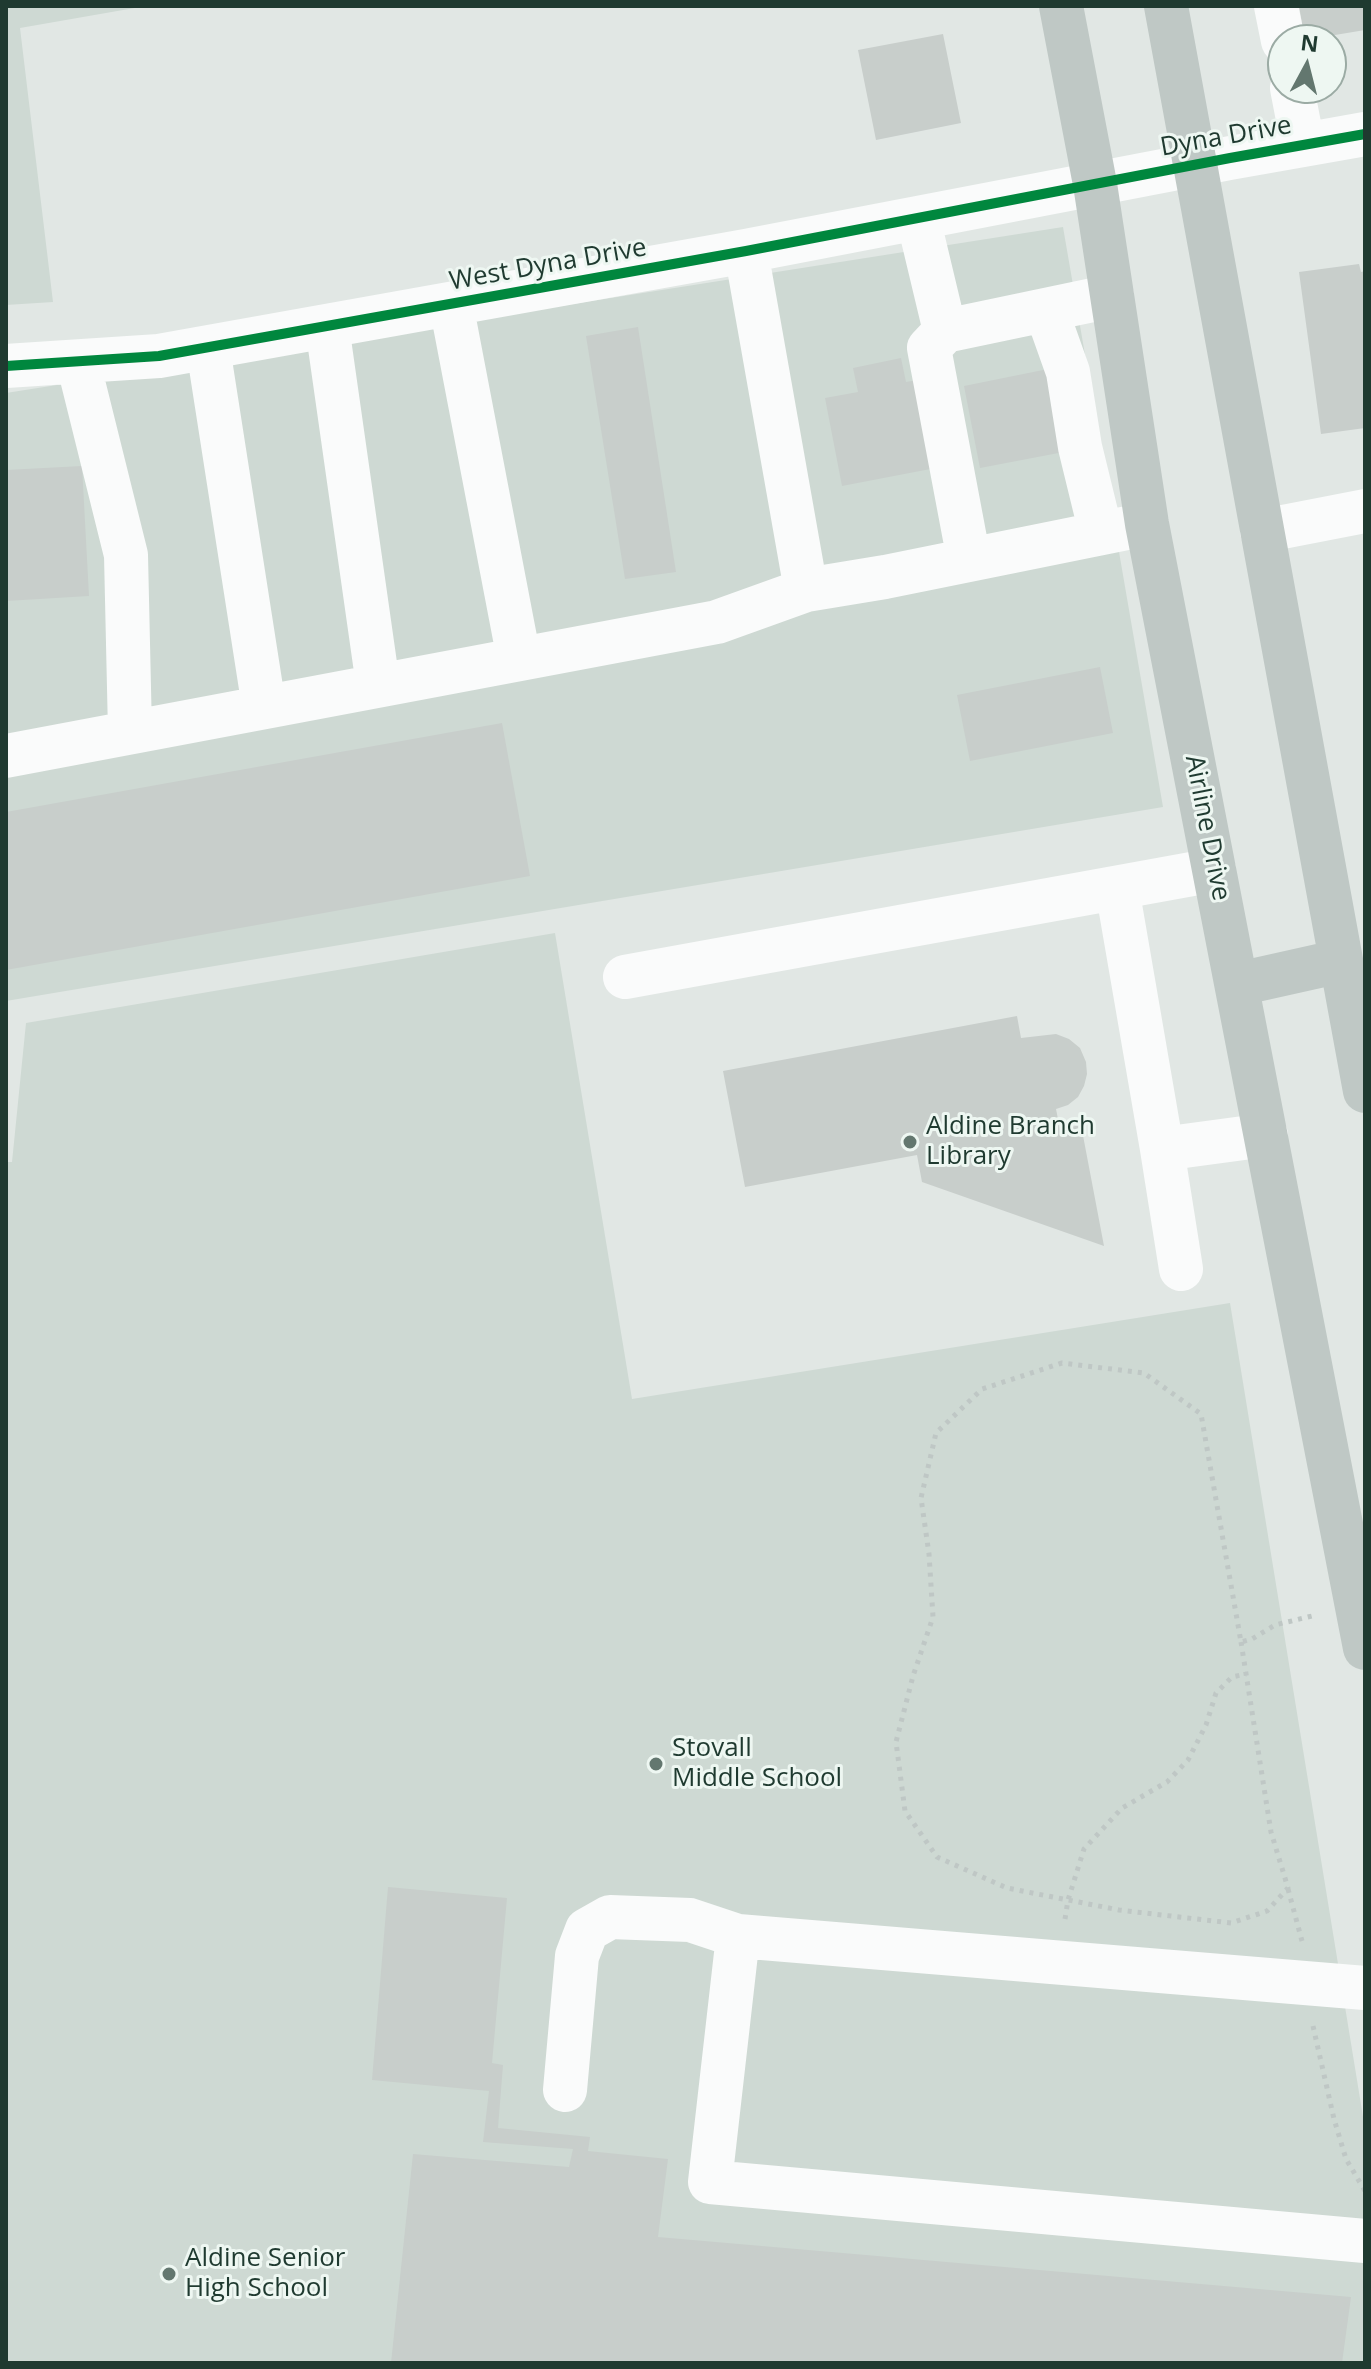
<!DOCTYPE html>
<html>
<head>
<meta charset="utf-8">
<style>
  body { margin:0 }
  #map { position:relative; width:1371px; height:2369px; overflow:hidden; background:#e1e7e4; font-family:"Open Sans",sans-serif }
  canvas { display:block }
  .frame { position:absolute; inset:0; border:8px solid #1f3a30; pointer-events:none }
  .north { position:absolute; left:1267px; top:24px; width:80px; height:80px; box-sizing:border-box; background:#eef7f2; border:2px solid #9baba4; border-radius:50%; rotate:7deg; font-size:22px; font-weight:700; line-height:32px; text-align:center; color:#1f3a30 }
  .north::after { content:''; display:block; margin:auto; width:28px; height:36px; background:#63776f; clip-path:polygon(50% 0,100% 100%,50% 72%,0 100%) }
</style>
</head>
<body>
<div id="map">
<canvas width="1371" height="2369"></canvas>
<div class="frame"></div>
<div class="north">N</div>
</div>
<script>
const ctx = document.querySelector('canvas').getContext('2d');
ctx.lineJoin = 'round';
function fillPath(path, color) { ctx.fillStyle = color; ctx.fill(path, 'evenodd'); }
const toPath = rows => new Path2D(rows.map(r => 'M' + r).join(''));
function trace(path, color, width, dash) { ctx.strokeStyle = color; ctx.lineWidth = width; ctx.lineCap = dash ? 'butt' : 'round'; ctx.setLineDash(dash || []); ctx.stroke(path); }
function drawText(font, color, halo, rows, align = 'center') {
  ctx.font = font + ' "Open Sans",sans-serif'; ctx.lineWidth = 6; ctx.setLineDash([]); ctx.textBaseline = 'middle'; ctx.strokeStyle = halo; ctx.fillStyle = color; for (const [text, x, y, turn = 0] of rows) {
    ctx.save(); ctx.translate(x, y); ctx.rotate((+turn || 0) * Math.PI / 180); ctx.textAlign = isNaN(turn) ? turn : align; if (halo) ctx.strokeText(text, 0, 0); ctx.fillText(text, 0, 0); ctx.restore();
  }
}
const built = toPath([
  [6,6,146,6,20,28,53,302,6,305],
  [1063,227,1163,807,6,1001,6,393],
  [555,933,632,1399,1230,1303,1365,2129,1365,2363,6,2363,6,1162,12,1162,26,1023]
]);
const building = toPath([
  [1299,6,1365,6,1365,30,1305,40],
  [943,34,961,123,876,140,858,50],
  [1359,264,1361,272,1365,271,1365,428,1321,434,1299,272],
  [638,327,676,572,625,579,586,336],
  [901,358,906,382,929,378,946,466,842,486,825,398,858,392,853,368],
  [1053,368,1069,451,980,468,964,386],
  [82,466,89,596,6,601,6,470],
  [1100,667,1113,733,970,761,957,695],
  [502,723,530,876,6,970,6,812],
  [1017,1016,1021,1038,1056,1034,1069,1039,1080,1048,1086,1062,1087,1074,1084,1086,1078,1097,1068,1105,1056,1109,1060,1129,1081,1125,1104,1246,922,1182,917,1155,745,1187,723,1071],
  [388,1887,507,1898,492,2063,503,2065,498,2128,590,2137,588,2151,668,2159,658,2237,1351,2297,1342,2363,391,2363,413,2154,569,2167,573,2149,483,2142,489,2091,372,2080]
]);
const path = toPath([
  [1241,1642,1271,1832,1288,1888,1267,1911,1231,1923,1119,1910,1007,1888,937,1857,905,1811,896,1742,913,1676,933,1617,929,1554,921,1498,936,1433,982,1389,1062,1363,1144,1373,1201,1414,1241,1642,1252,1639,1275,1625,1316,1615],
  [1288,1889,1302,1941],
  [1065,1919,1068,1900,1084,1849,1122,1808,1167,1782,1188,1760,1206,1725,1216,1693,1232,1677,1246,1674],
  [1313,2026,1334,2119,1346,2159,1365,2191]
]);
const minor = toPath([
  [1276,6,1283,41],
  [1292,88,1303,145],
  [918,218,945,331,1112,296],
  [746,251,806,590,885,577,1147,524],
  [451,304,519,659],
  [1046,310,1068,372,1080,447,1101,533],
  [327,326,378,685],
  [945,331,929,348,969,560],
  [208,348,264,707],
  [78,362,126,555,130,732],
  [6,366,159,356,746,251,1230,158,1365,134],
  [1262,531,1365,511],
  [6,756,717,622,806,590],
  [1117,888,1162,1149,1266,1135],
  [625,977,1214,870],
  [1162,1149,1181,1269],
  [738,1936,710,2182,1365,2241],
  [565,2090,577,1956,587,1930,610,1917,690,1920,738,1936,1365,1988]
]);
const major = toPath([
  [1061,6,1095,184,1147,524,1365,1648],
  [1166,6,1365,1091],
  [1238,984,1341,961]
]);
const cycleway = toPath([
  [6,366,159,356,746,251,1230,158,1365,134]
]);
const markers = [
  [910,1142,8,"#63776f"],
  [656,1764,8,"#63776f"],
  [169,2274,8,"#63776f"]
];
const streetNames = [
  ["Dyna Drive",1226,137,-10],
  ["West Dyna Drive",548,265,-10],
  ["Airline Drive",1207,828,79]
];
const poiNames = [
  ["Aldine Branch",926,1127],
  ["Library",926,1157],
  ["Stovall",672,1749],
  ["Middle School",672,1779],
  ["Aldine Senior",185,2259],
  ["High School",185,2289]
];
fillPath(built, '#ced9d3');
fillPath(building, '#c8cecb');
trace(path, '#bfc7c5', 5, [4, 6]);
trace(minor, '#fafbfb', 44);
trace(major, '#bfc8c5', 44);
trace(cycleway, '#00873e', 10);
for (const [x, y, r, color] of markers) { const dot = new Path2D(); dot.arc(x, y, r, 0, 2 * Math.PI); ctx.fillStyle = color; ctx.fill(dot); trace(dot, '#eef7f2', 3); }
drawText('26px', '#1f3a30', '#eef7f2', streetNames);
drawText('26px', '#1f3a30', '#eef7f2', poiNames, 'left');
</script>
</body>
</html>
